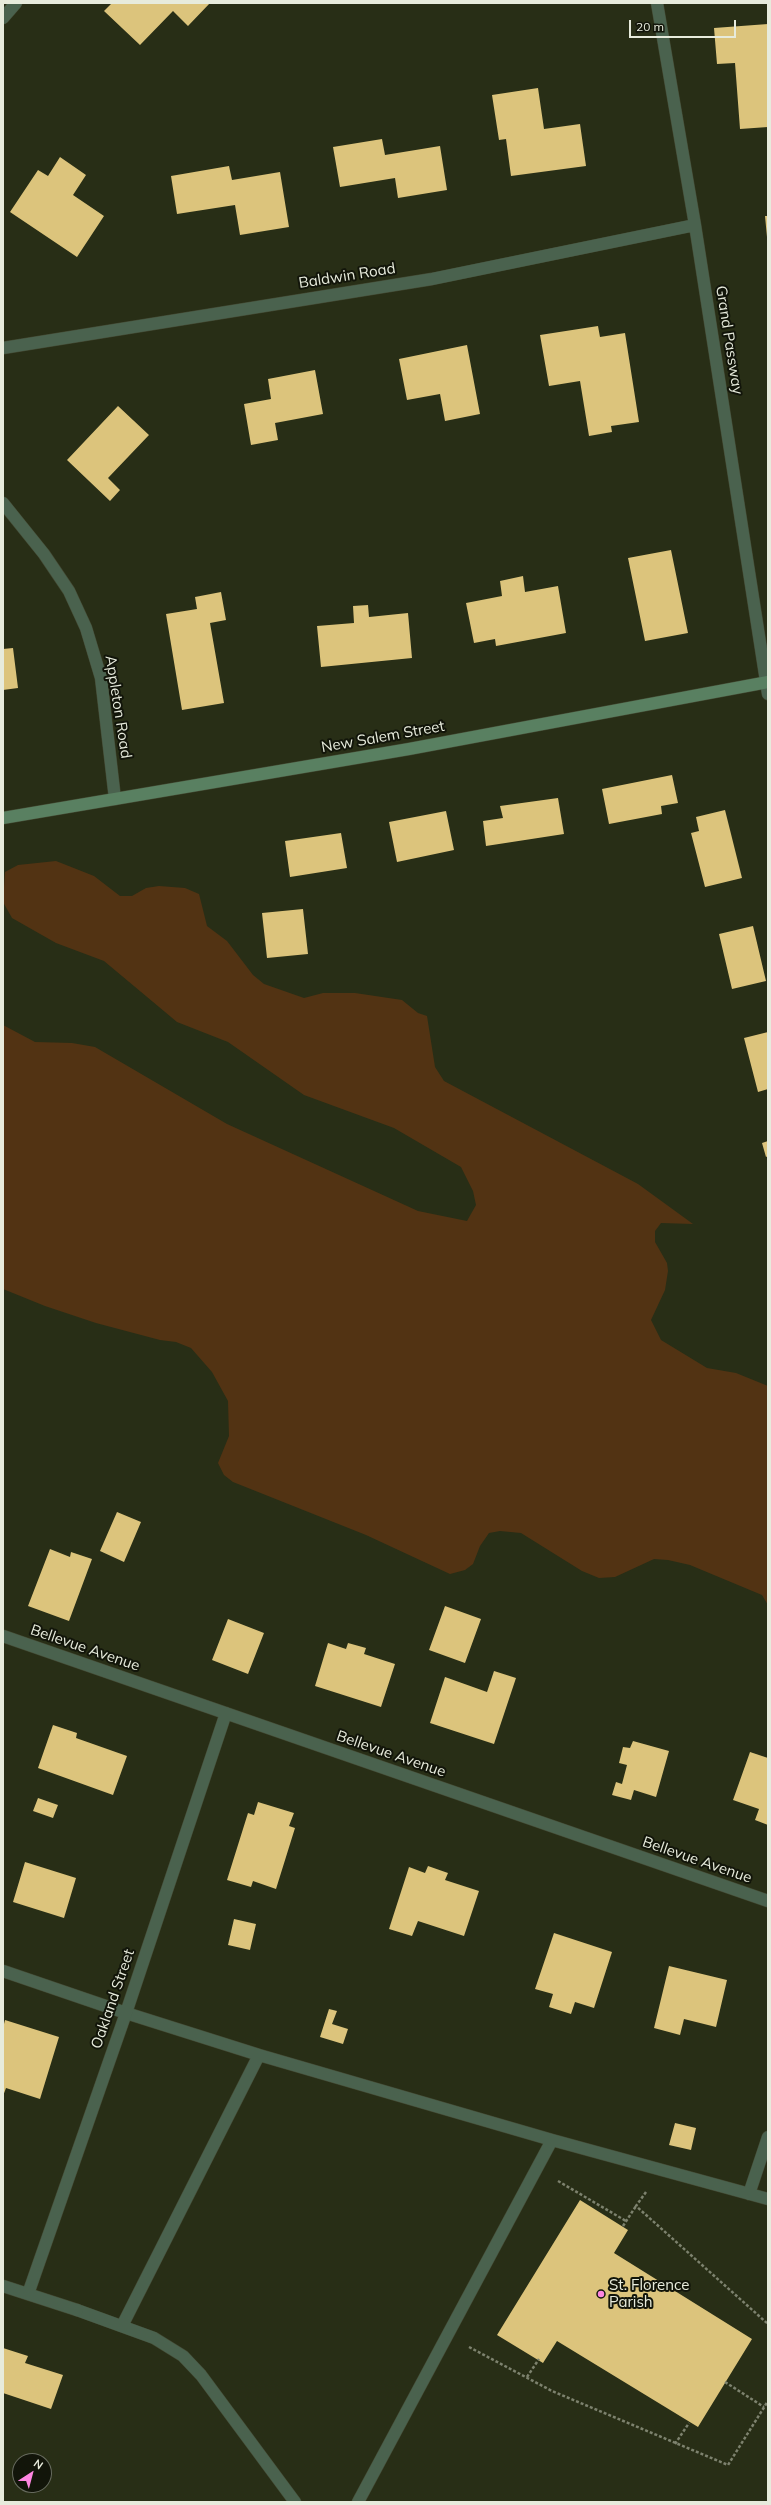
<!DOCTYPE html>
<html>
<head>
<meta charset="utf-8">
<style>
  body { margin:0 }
  #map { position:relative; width:771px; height:2505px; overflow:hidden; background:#282e16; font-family:Mulish,sans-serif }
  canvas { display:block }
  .frame { position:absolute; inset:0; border:4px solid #e7ebdc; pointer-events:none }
  .north { position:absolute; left:12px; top:2453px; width:40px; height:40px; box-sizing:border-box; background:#12150a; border:1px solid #676b5e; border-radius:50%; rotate:36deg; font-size:11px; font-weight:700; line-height:16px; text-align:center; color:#e7ebdc }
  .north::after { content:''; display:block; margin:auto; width:14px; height:18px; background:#fe86e1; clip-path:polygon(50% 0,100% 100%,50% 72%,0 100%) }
  .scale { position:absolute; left:629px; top:20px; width:107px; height:18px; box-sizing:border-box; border:2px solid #e7ebdc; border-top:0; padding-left:5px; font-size:12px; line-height:14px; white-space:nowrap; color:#e7ebdc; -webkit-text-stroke:3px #12150a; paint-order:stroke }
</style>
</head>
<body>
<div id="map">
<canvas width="771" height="2505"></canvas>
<div class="frame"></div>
<div class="north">N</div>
<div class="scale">20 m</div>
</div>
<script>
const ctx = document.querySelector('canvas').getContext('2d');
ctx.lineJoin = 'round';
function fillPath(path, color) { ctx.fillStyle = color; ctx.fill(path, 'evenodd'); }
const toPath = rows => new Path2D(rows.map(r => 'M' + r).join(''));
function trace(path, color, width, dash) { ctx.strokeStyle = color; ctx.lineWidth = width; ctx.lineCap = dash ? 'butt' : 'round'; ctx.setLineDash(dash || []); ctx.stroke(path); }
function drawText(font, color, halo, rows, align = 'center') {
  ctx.font = font + ' Mulish,sans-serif'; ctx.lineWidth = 4; ctx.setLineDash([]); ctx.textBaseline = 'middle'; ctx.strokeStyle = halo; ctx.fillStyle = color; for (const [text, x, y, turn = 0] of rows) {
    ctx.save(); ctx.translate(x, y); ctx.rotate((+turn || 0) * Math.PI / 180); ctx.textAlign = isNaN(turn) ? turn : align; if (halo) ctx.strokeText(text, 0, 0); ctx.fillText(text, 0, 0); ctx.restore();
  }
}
const green = toPath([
  [56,861,94,876,120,896,132,896,146,888,159,886,185,888,199,894,207,926,227,941,253,975,264,984,304,998,323,993,355,993,402,1000,418,1013,427,1016,435,1067,444,1081,638,1184,693,1224,661,1223,655,1231,655,1242,667,1263,668,1271,665,1290,651,1320,661,1340,707,1368,736,1373,768,1386,768,1605,762,1595,690,1565,668,1560,654,1559,615,1577,599,1578,582,1571,521,1533,500,1531,489,1533,480,1546,473,1564,465,1570,450,1574,366,1535,233,1482,224,1475,218,1463,229,1436,228,1401,212,1372,191,1348,176,1342,160,1340,96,1323,45,1306,3,1289,3,1025,35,1042,72,1043,95,1047,227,1124,418,1211,467,1221,476,1205,473,1191,461,1167,394,1128,304,1095,228,1042,177,1022,104,961,56,943,12,918,3,902,5,872,18,865]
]);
const building = toPath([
  [112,3,210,3,188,26,173,11,140,45,104,11],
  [768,24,768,127,740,129,735,63,717,64,714,28],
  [538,88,544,129,580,124,586,166,511,176,506,139,499,140,492,95],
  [382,139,385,155,440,146,447,190,398,198,395,178,340,187,333,147],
  [60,157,86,175,73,195,104,216,77,257,10,212,38,170,48,176],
  [229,166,232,180,280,172,289,227,240,235,235,205,177,214,171,176],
  [765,216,768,216,768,237,767,237],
  [598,326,600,337,625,333,639,422,611,426,612,432,589,436,580,381,549,386,540,335],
  [467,345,480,414,445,421,440,394,407,400,399,359],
  [315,370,323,414,275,423,278,440,251,445,244,404,271,399,268,379],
  [118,406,149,435,108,478,120,490,110,501,67,460],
  [671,550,688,633,645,641,628,558],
  [523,576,525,592,558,586,566,633,496,646,495,639,474,643,466,603,502,596,500,581],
  [221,592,226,620,210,623,224,703,182,710,166,614,197,609,195,597],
  [368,605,369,617,408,613,412,658,321,667,317,626,354,623,353,606],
  [13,648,18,688,3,690,3,649],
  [672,775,678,803,661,806,662,814,609,824,602,789],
  [558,798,564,834,486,846,483,821,503,818,500,806],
  [725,810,742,878,705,887,691,833,699,831,696,817],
  [446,811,454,850,397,862,389,822],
  [341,833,347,868,290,877,285,841],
  [303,909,308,954,267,958,262,913],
  [753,926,766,981,732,989,719,934],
  [768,1032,768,1089,758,1092,744,1038],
  [768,1141,768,1156,766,1157,762,1143],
  [117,1512,141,1522,124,1562,100,1551],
  [50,1549,70,1557,71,1552,92,1559,69,1621,28,1606],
  [445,1606,481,1619,465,1663,429,1650],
  [228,1619,264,1633,248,1674,212,1660],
  [328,1643,346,1649,348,1643,366,1648,364,1654,395,1664,381,1707,315,1686],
  [494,1671,516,1678,494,1744,430,1723,445,1677,487,1692],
  [53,1725,77,1733,76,1738,127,1756,113,1795,38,1768],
  [633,1741,669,1751,656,1797,634,1790,631,1800,612,1795,616,1782,622,1784,627,1765,619,1763,623,1747,630,1748],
  [750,1752,768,1758,768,1825,755,1820,759,1809,733,1800],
  [38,1798,58,1805,53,1818,33,1811],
  [258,1802,294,1813,289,1826,295,1828,276,1889,253,1881,251,1887,227,1880,248,1813,254,1815],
  [25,1862,76,1878,64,1918,13,1902],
  [428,1866,448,1873,445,1880,479,1891,464,1936,418,1921,412,1936,389,1929,409,1867,425,1873],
  [234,1919,256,1924,250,1950,228,1945],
  [554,1933,612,1952,594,2008,575,2002,571,2014,549,2007,553,1994,535,1989],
  [669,1966,727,1980,716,2027,684,2019,680,2035,654,2028],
  [329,2009,337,2011,332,2024,348,2029,343,2044,320,2037],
  [5,2020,59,2037,40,2099,6,2088,3,2096,3,2028],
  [675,2123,696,2128,691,2150,669,2145],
  [580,2200,628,2230,614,2253,752,2339,698,2427,557,2341,543,2363,497,2335],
  [3,2348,28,2356,25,2363,63,2375,51,2409,3,2393]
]);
const path = toPath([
  [558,2181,626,2221],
  [646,2192,636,2206,768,2324],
  [623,2226,636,2206],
  [469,2347,552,2391,728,2465,768,2401],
  [527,2377,539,2359],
  [725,2382,764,2407],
  [675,2444,689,2423]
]);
const lane = toPath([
  [126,2013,259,2055],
  [749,2194,768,2137],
  [77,2310,154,2338,183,2356,201,2375,295,2502],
  [122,2326,259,2055,552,2140,768,2199],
  [358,2502,552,2140]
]);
const street = toPath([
  [657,3,695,225,768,694],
  [3,18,16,3],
  [3,348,432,279,695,225],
  [3,503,44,554,69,591,86,628,101,678,115,799],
  [3,1636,768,1901],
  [3,1971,126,2013],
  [3,2286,77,2310],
  [28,2294,126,2013,226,1713]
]);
const secondary = toPath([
  [3,818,409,749,768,682]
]);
const markers = [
  [601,2294,4,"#fe86e1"]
];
const streetNames = [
  ["Baldwin Road",347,276,-9],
  ["Grand Passway",729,340,81],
  ["Appleton Road",118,707,81],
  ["New Salem Street",383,737,-10],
  ["Bellevue Avenue",85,1648,19],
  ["Bellevue Avenue",391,1754,19],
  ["Bellevue Avenue",697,1860,19],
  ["Oakland Street",113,1999,-71]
];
const poiNames = [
  ["St. Florence",609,2285],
  ["Parish",609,2302]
];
fillPath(green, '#523313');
fillPath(building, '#dcc47c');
trace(lane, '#434832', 13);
trace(street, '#434832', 13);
trace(secondary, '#434832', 13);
trace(path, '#7d826e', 2.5, [3, 2]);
trace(lane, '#4a624e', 12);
trace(street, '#4a624e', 12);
trace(secondary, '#598061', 12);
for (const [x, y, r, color] of markers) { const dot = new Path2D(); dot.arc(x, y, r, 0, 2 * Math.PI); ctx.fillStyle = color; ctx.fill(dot); trace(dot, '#12150a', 1.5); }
drawText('15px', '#e7ebdc', '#12150a', streetNames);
drawText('15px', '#e7ebdc', '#12150a', poiNames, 'left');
</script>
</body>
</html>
